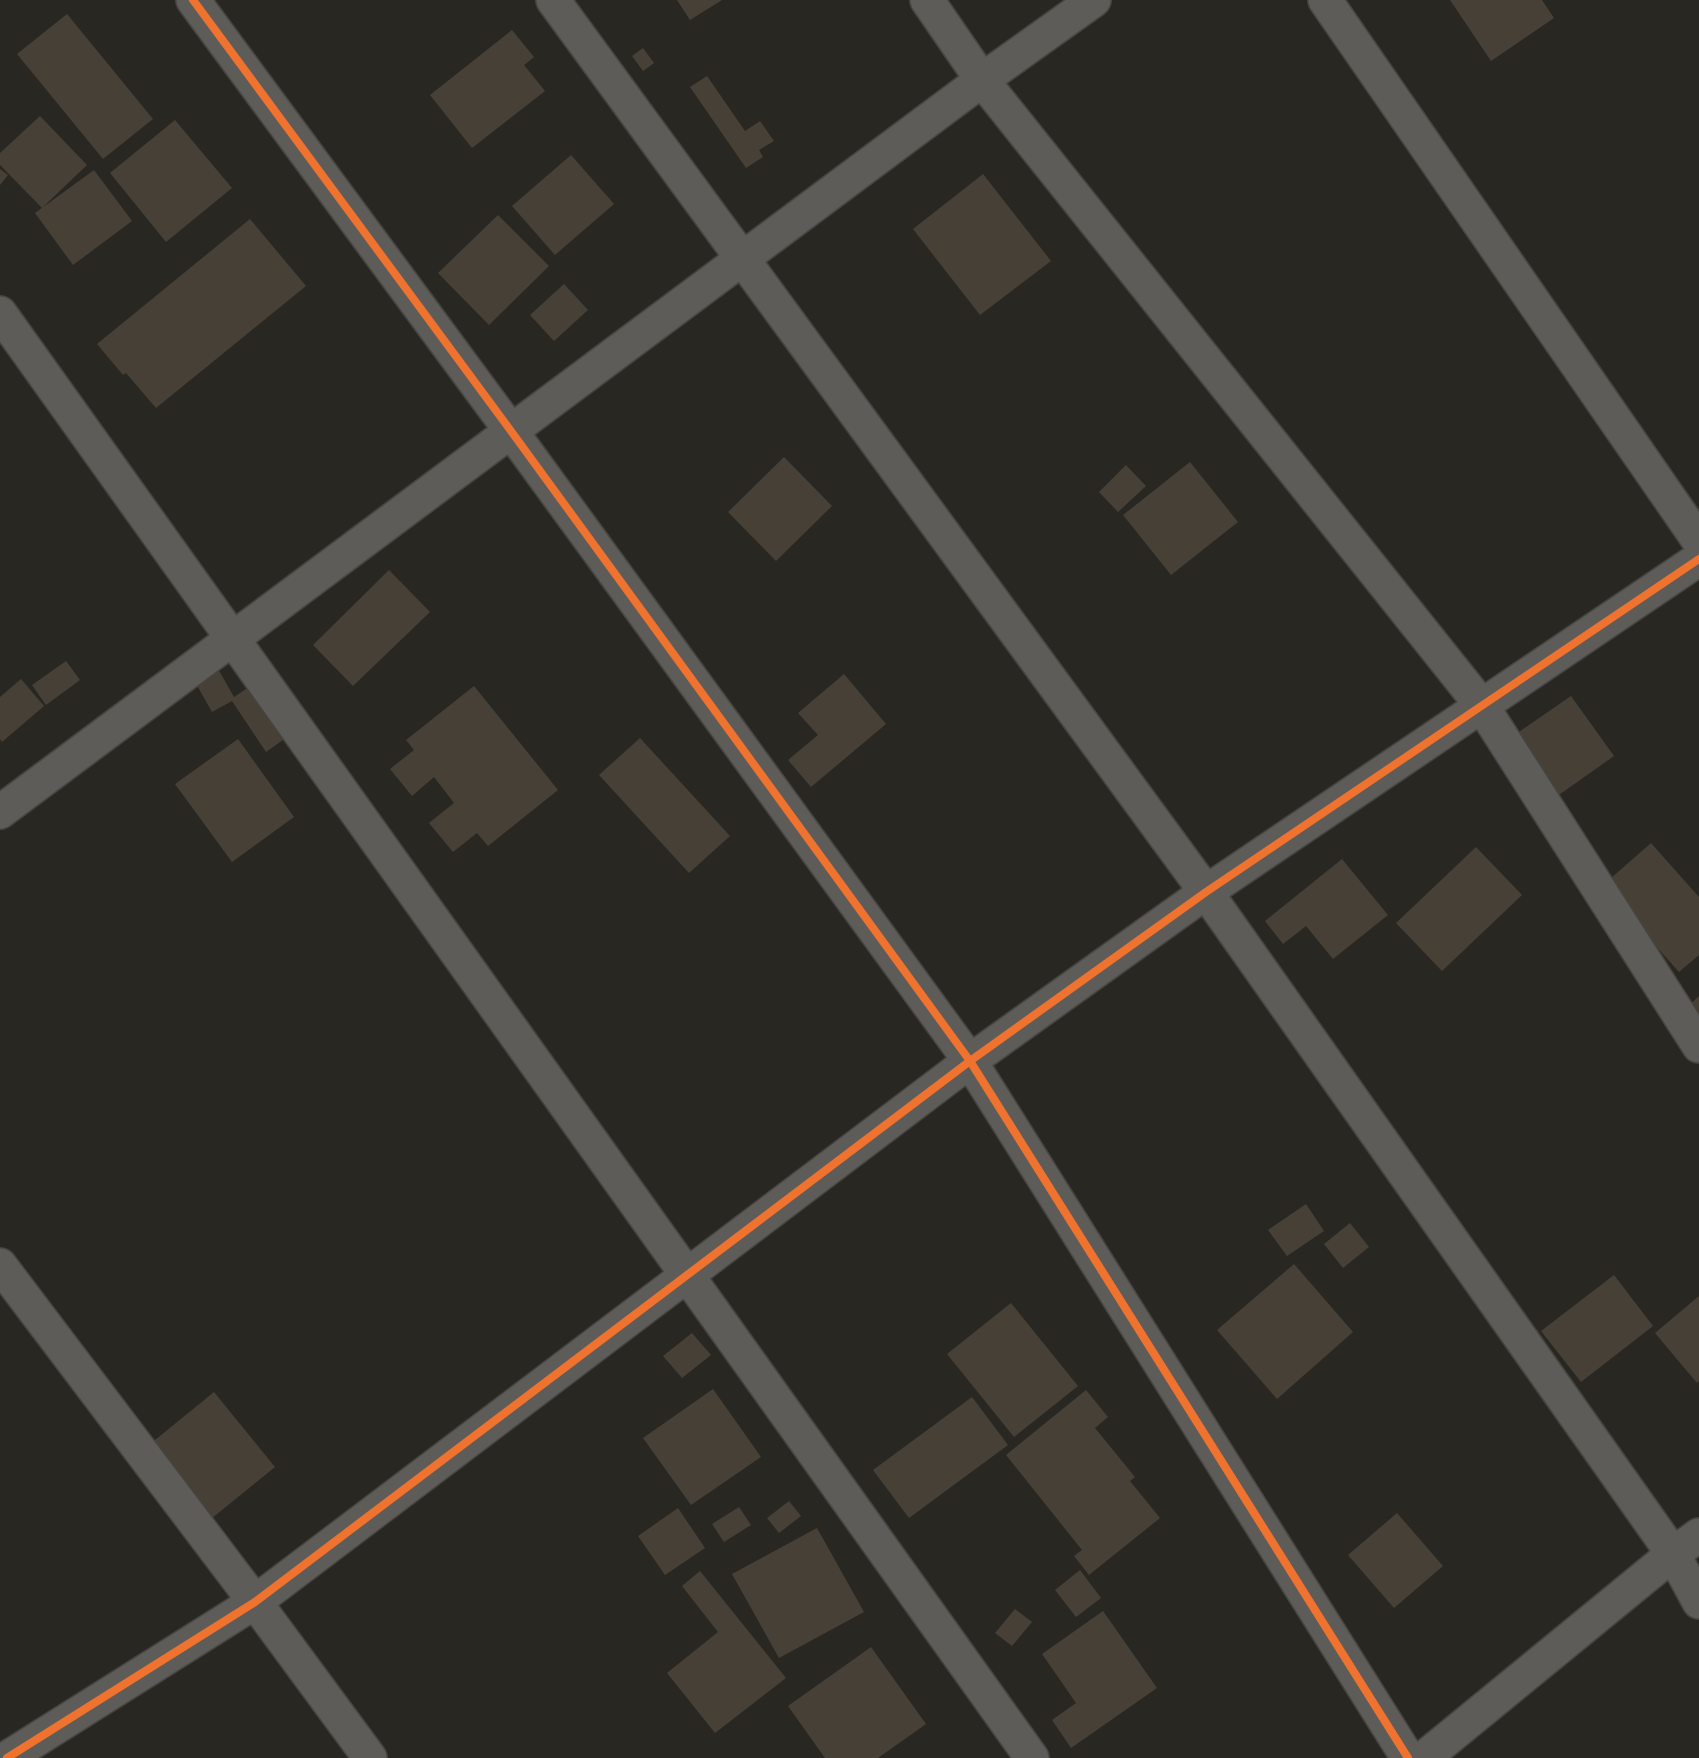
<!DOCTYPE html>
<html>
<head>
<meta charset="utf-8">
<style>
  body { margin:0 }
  canvas { display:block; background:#282722 }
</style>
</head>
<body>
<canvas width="1699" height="1758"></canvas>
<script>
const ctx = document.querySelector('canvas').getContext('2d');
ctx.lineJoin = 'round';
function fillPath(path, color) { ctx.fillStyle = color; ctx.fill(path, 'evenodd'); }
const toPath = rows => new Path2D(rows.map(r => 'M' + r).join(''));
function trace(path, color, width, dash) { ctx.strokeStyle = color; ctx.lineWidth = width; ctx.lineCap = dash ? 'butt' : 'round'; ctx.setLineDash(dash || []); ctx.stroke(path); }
const building = toPath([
  [677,0,722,0,690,20],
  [1450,0,1542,0,1554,18,1491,61],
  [67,14,153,119,103,159,17,54],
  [512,30,534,57,524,65,545,91,472,148,430,95],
  [643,48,654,63,643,71,632,56],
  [707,76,745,131,760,121,774,141,759,150,763,157,746,168,690,87],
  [40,116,87,165,42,208,0,165,0,153],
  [175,120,232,188,166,242,110,173],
  [571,155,614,204,555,255,512,206],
  [0,169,8,175,0,185],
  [94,170,132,221,73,265,35,213],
  [983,174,1051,261,980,315,913,229],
  [498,215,549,266,489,325,438,273],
  [250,219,306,286,156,408,126,373,123,375,97,344],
  [564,284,588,310,554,341,530,315],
  [784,457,832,506,776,561,728,512],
  [1190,462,1238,522,1171,575,1123,515],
  [1126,465,1146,486,1118,512,1099,492],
  [389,570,430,612,353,686,313,645],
  [66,661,80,680,46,705,32,685],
  [217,667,234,697,249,687,283,740,266,752,232,701,212,712,194,680],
  [844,674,886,724,811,787,788,760,818,735,798,713],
  [21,679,44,706,2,742,0,739,0,697],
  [474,686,558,790,488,846,477,833,453,852,429,823,454,803,434,777,412,796,390,769,414,750,406,740],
  [1571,696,1614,756,1556,797,1513,736],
  [640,738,730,836,689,873,599,775],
  [238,739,294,817,232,862,175,784],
  [1651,843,1699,897,1699,955,1679,972,1602,886],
  [1476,847,1522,895,1442,971,1396,923],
  [1342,859,1388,915,1333,959,1306,926,1283,944,1265,921],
  [1699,996,1699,1028,1683,1011],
  [1306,1204,1324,1231,1287,1256,1268,1230],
  [1350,1223,1369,1247,1343,1268,1324,1244],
  [1294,1264,1353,1332,1277,1399,1217,1330],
  [1614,1275,1653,1326,1581,1382,1541,1331],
  [1699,1296,1699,1381,1697,1383,1655,1333],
  [1011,1303,1078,1386,1014,1437,947,1354],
  [692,1333,711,1355,682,1378,663,1356],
  [713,1389,761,1457,691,1505,643,1438],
  [1086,1390,1108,1417,1095,1428,1135,1477,1130,1481,1160,1518,1089,1575,1074,1556,1082,1550,1006,1455],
  [214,1392,275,1467,206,1523,144,1449],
  [972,1397,1008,1445,909,1518,873,1470],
  [789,1501,801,1516,779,1533,767,1518],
  [739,1507,751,1525,724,1542,712,1524],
  [678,1508,705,1548,665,1575,638,1536],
  [1397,1513,1443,1566,1394,1608,1348,1555],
  [817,1528,864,1612,779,1658,732,1574],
  [1080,1570,1101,1598,1076,1617,1055,1590],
  [700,1571,786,1678,715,1733,667,1673,718,1632,682,1586],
  [1015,1609,1032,1622,1012,1646,995,1633],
  [1103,1611,1157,1688,1071,1748,1052,1720,1076,1703,1042,1654],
  [871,1647,926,1724,878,1758,825,1758,788,1706]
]);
const minor = toPath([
  [193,0,511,431,970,1061,1408,1758],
  [553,0,1206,892,1673,1554,1699,1602],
  [927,0,982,80,1482,706,1699,1046],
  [1325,0,1699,541],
  [0,313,1032,1758],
  [0,812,982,80,1094,0],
  [0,1265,255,1602,370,1758],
  [7,1758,255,1602,970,1061,1206,892,1699,559],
  [1424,1758,1673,1554,1699,1535]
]);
const cycleway = toPath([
  [193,0,511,431,970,1061,1408,1758],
  [7,1758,255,1602,970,1061,1206,892,1699,559]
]);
fillPath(building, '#474037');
trace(minor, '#464540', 36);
trace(minor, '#5d5c58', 33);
trace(cycleway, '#ef722f', 8);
</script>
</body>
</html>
